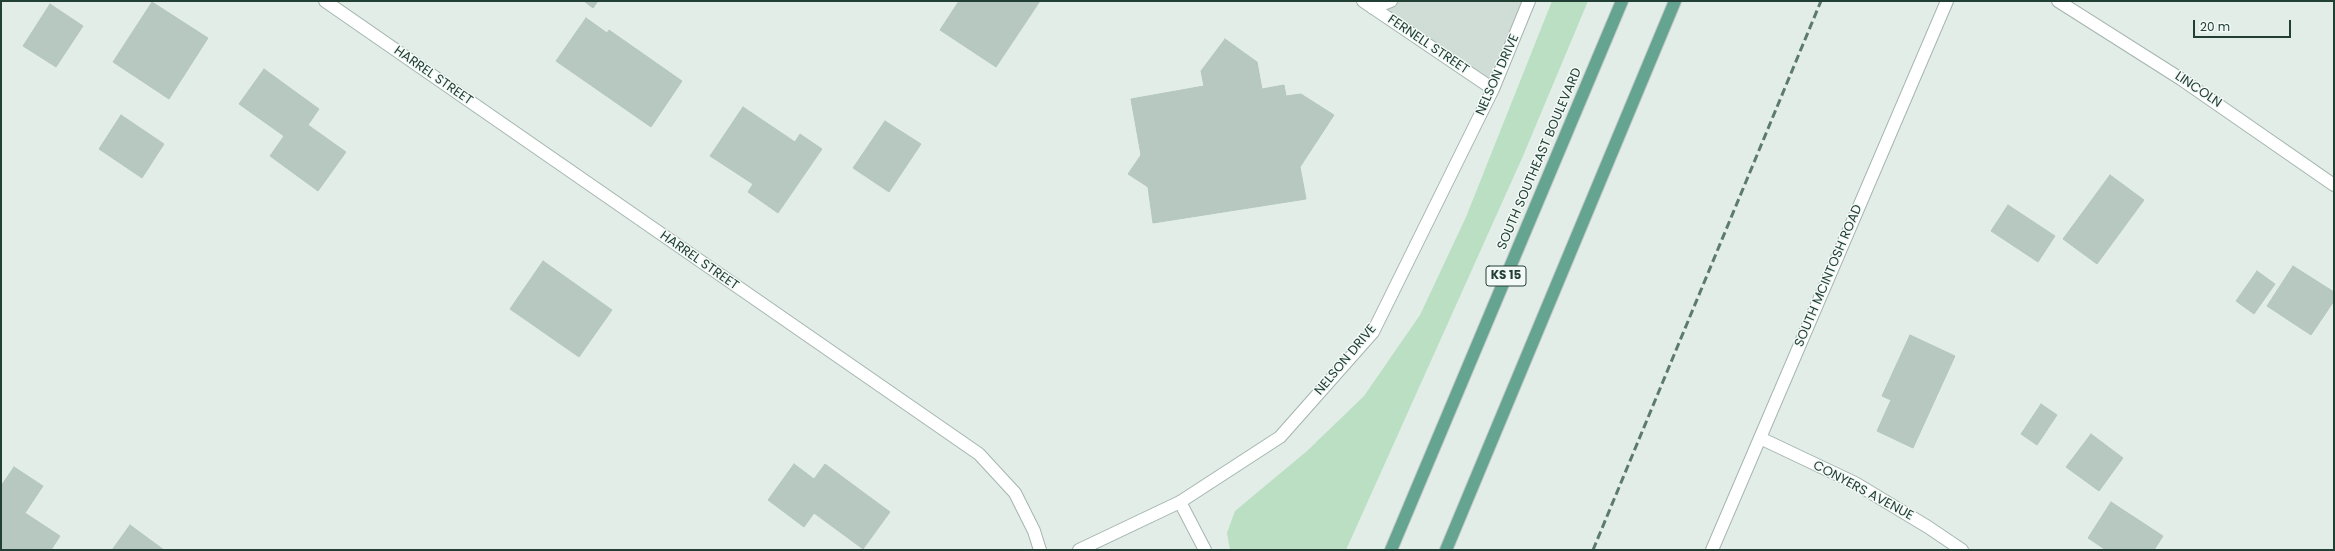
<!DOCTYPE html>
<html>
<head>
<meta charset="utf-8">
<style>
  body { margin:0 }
  #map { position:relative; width:2335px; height:551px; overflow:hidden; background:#e2ede8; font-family:Poppins,sans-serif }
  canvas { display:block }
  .frame { position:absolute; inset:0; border:2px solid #213f35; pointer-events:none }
  .scale { position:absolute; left:2193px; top:20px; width:98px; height:18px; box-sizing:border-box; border:2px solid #213f35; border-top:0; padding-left:5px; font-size:12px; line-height:14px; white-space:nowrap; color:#213f35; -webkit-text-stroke:3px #f3f9f6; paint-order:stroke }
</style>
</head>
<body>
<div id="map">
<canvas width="2335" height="551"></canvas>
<div class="frame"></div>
<div class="scale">20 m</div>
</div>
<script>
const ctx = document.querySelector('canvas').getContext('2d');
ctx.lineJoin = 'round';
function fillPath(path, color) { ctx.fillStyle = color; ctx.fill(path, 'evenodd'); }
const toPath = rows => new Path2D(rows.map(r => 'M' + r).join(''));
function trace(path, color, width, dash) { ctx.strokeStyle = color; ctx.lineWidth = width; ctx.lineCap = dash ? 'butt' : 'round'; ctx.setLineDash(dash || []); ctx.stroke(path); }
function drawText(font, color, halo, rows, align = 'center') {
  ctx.font = font + ' Poppins,sans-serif'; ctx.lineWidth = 3; ctx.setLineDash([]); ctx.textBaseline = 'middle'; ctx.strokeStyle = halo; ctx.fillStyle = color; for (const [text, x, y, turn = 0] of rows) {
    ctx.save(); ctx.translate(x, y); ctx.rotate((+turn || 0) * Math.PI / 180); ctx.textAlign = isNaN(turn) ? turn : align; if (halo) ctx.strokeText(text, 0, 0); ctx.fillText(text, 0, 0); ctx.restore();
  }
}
const built = toPath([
  [1363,1,1529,1,1493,89]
]);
const green = toPath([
  [1552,1,1588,1,1523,156,1346,550,1230,550,1227,533,1235,511,1307,451,1364,396,1420,315,1466,217]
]);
const building = toPath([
  [584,1,598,1,593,8,584,1],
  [959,1,1040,1,996,67,940,30,959,1],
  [152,2,208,38,169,99,113,62,152,2],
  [50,4,83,26,56,67,23,46,50,4],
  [586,18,607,33,609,30,682,81,651,127,556,61,586,18],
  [1225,39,1257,62,1262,89,1284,85,1286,96,1301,94,1334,115,1300,167,1306,199,1153,223,1148,187,1128,174,1141,155,1131,99,1204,86,1201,71,1225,39],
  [264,69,319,109,308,125,346,152,318,191,270,156,284,136,239,104,264,69],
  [743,107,795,142,800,134,822,149,778,213,748,192,753,184,710,156,743,107],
  [121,115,164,144,142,178,99,149,121,115],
  [885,121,921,144,889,192,853,168,885,121],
  [2110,175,2144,200,2097,264,2063,239,2110,175],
  [2008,205,2055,236,2038,262,1991,231,2008,205],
  [543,261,612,310,579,357,510,309,543,261],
  [2293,266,2334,292,2334,301,2311,335,2267,306,2293,266],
  [2257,271,2275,284,2254,314,2236,301,2257,271],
  [1910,335,1955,356,1913,448,1877,431,1891,400,1882,396,1910,335],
  [2041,404,2057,415,2037,445,2021,434,2041,404],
  [2091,434,2123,458,2099,491,2066,467,2091,434],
  [794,464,814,479,825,464,890,512,863,549,814,513,804,527,768,500,794,464],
  [14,467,43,486,25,513,60,536,51,550,1,550,1,486,14,467],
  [2111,502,2163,536,2154,550,2106,550,2088,538,2111,502],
  [130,525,164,550,112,550,130,525]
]);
const service = toPath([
  [1373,8,1391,1],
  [1180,502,1205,550]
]);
const minor = toPath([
  [325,1,979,454,1015,493,1034,531,1040,550],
  [1363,1,1493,89],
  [2058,1,2181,79,2334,185],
  [1760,438,1855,483,1928,527,1962,550],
  [1079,550,1180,502,1280,437,1373,332,1493,89,1529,1],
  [1712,550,1947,1]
]);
const primary = toPath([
  [1391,550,1622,1],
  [1446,550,1675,1]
]);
const rail = toPath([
  [1593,550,1821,1]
]);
const shields = [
  [1506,276,40]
];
const shieldNames = [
  ["KS 15",1506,276]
];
const streetNames = [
  ["FERNELL STREET",1428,45,34],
  ["NELSON DRIVE",1498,75,-66],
  ["HARREL STREET",433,76,35],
  ["LINCOLN",2198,90,34],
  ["SOUTH SOUTHEAST BOULEVARD",1540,159,-67],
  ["HARREL STREET",699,261,35],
  ["SOUTH MCINTOSH ROAD",1829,276,-67],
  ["NELSON DRIVE",1346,360,-50],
  ["CONYERS AVENUE",1863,491,28]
];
fillPath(built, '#d0ddd6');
fillPath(green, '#badfc2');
fillPath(building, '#b7c8c0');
trace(building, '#b4c7be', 1);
trace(service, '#a4b5af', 14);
trace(minor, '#a4b5af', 14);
trace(primary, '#c1c9c6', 14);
trace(service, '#fff', 12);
trace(minor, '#fff', 12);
trace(primary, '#65a490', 12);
trace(rail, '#5c7a70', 3, [8, 4]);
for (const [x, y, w] of shields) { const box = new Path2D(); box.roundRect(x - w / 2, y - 10, w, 20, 3); ctx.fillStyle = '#f3f9f6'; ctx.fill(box); trace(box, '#213f35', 1); }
drawText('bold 12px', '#213f35', null, shieldNames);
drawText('13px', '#213f35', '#f3f9f6', streetNames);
</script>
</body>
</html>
